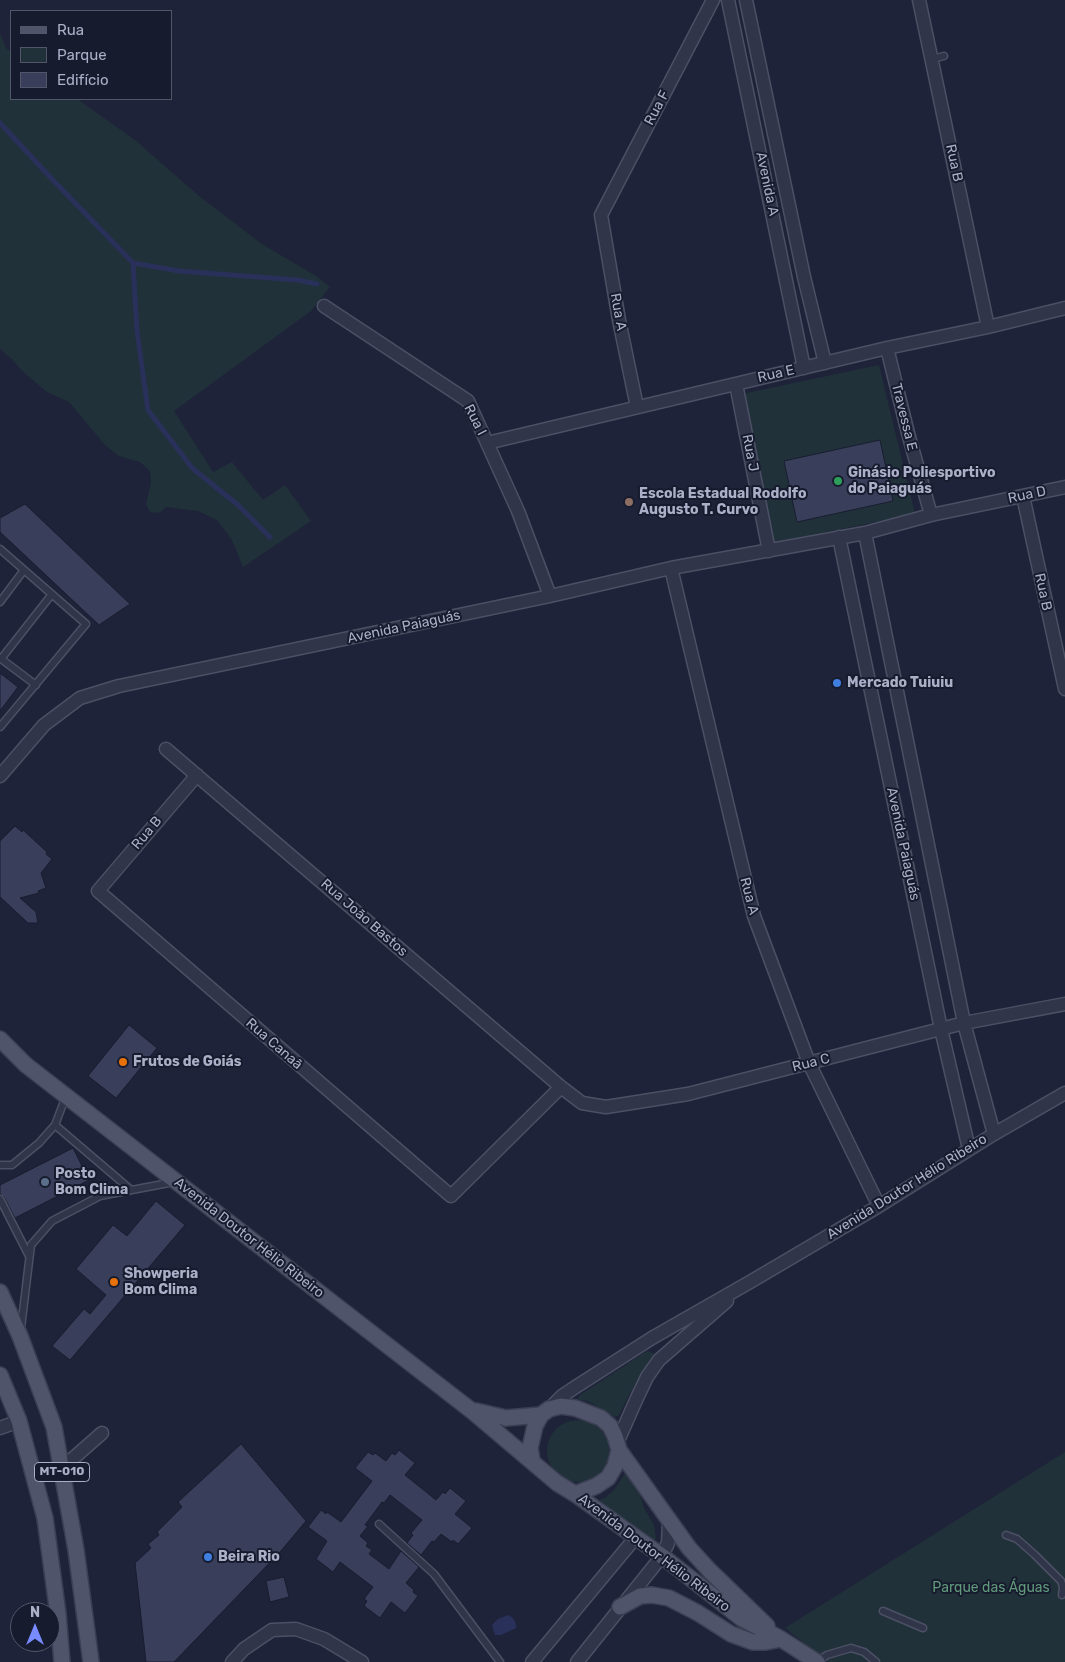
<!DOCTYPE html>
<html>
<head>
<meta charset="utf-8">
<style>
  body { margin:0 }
  #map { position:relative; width:1065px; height:1662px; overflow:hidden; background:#1e2339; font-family:Rubik,sans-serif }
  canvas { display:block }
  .legend { position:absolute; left:10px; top:10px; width:162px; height:90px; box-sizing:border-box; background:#171b2e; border:1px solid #52566b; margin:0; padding:6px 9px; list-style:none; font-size:15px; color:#abafc7 }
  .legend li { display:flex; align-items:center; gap:10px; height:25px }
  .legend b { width:25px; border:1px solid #52566b }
  .north { position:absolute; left:10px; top:1602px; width:50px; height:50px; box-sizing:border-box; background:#171b2e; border:1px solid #52566b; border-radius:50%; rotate:0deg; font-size:14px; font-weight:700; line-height:20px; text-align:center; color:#abafc7 }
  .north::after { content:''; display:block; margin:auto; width:18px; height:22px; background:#788bff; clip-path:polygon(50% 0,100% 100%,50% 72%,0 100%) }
</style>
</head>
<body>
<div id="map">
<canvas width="1065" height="1662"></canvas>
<ul class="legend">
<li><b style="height:6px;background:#4f546a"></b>Rua</li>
<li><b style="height:14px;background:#20313a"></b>Parque</li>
<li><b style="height:14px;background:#393f5a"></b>Edifício</li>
</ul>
<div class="north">N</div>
</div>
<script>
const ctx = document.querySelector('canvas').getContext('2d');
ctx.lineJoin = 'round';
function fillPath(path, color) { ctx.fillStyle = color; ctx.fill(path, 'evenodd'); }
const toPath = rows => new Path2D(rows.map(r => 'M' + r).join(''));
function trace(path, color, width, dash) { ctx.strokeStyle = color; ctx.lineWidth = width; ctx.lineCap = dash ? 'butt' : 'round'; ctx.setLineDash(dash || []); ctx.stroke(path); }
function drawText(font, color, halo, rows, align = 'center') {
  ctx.font = font + ' Rubik,sans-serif'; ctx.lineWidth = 4; ctx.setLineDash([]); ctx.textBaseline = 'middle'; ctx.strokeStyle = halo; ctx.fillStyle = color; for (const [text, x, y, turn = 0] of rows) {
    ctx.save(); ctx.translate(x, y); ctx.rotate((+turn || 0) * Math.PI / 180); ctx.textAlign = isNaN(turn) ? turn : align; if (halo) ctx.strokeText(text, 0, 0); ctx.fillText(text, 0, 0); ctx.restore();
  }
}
const green = toPath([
  [0,33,6,48,11,52,11,99,77,99,135,140,199,196,262,244,316,276,330,287,311,311,174,411,213,472,232,462,263,500,285,485,311,521,243,567,232,540,217,520,198,511,166,507,159,513,150,512,146,504,151,483,150,471,140,462,119,456,105,445,69,402,47,392,21,370,14,361,0,349],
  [879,365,915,514,772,543,742,394],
  [647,1351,653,1353,653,1357,637,1380,619,1415,615,1417,588,1401,579,1400,578,1398,580,1395],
  '547 1451a31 31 0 1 1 62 0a31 31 0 1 1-62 0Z',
  [1065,1452,1065,1662,828,1662,785,1628],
  [626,1472,638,1488,644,1508,654,1525,656,1538,652,1541,598,1501,606,1497,614,1490]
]);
const water = toPath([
  [508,1615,513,1618,516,1624,516,1628,501,1635,495,1635,492,1625,498,1619]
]);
const stream = toPath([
  [0,123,52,179,133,263,137,331,148,410,192,468,238,505,270,537],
  [133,263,179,271,298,280,317,284]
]);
const building = toPath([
  [880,440,893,501,797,522,784,461,880,440],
  [25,504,130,604,99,625,0,532,0,518,25,504],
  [0,673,18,687,0,711,0,673],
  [15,826,22,832,23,830,47,852,46,854,52,859,41,873,46,888,38,891,39,893,20,898,36,912,38,923,28,923,0,897,0,841,15,826],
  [129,1025,157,1048,116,1098,88,1076,129,1025],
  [73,1148,89,1180,15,1218,4,1197,0,1194,0,1185,73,1148],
  [156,1201,185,1225,70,1360,52,1346,84,1309,90,1314,106,1295,76,1269,113,1225,127,1236,156,1201],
  [241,1444,306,1521,280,1552,174,1662,146,1662,135,1563,151,1548,148,1544,159,1535,157,1532,182,1507,178,1502,241,1444],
  [399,1450,415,1463,405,1475,436,1500,443,1492,445,1494,450,1488,466,1501,455,1514,472,1528,458,1544,453,1540,452,1542,441,1534,434,1542,432,1541,421,1555,407,1543,413,1535,411,1533,422,1520,390,1495,384,1503,382,1502,365,1525,368,1526,360,1536,368,1543,366,1546,372,1550,369,1554,389,1569,401,1551,419,1567,406,1583,414,1590,413,1592,418,1596,405,1613,391,1602,380,1618,364,1606,367,1601,364,1599,373,1587,340,1562,333,1572,316,1559,327,1541,308,1527,321,1510,326,1514,327,1512,341,1522,372,1481,355,1468,368,1452,373,1455,375,1453,386,1461,392,1453,395,1455,399,1450],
  [284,1577,289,1597,270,1602,266,1581,284,1577]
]);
const lane = toPath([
  [932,59,944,56],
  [0,549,86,624,0,727],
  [0,602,24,570],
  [0,658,36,685],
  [1,659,52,594],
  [55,1125,130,1189],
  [0,1165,12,1165,39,1143,55,1125,66,1096],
  [0,1199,29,1256],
  [21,1328,31,1245,52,1221,100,1196,174,1182],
  [379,1524,434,1574,500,1662],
  [1006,1535,1017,1539,1035,1555,1061,1581,1063,1587,1062,1595],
  [883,1611,923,1628],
  [817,1662,827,1655,851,1648,864,1652,876,1662]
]);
const street = toPath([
  [728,0,804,368],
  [746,0,804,277,825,363],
  [919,0,988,327],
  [324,306,468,401,518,511,550,596],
  [887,348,908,433,931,515],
  [736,384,769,551],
  [637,407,619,320,601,215,713,0],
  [487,443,887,348,988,327,1065,308],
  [1023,496,1065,689],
  [865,533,964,1023,994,1134],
  [839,537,941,1029,969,1149],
  [671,568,754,916,809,1063,879,1206],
  [166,749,561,1087,582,1103,606,1107,688,1094,964,1023,1065,1004],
  [197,775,98,891,451,1196,561,1087],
  [0,776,44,725,80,698,119,686,550,596,671,568,865,533,931,515,1065,487],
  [549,1409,562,1396,577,1386,652,1338,750,1282,879,1206,994,1134,1065,1093],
  [0,1428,19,1421],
  [617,1443,637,1398,647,1377,659,1360,727,1301],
  [61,1469,102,1433],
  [232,1662,244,1649,272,1630,296,1629,324,1639,362,1662],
  [532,1662,636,1537],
  [577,1662,662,1556,668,1543,669,1522]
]);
const primary = toPath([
  [0,1039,26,1065,472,1411,557,1483,575,1494,662,1556,741,1618,781,1639,817,1662],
  [0,1292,20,1336,54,1427,76,1550,91,1662],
  [0,1375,19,1421,45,1518,58,1614,62,1662],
  [476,1411,506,1418,541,1415],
  [532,1460,530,1448,535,1426,541,1415,549,1409,561,1406,575,1408,601,1418,610,1426,615,1436,619,1450,689,1548,710,1571,767,1626],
  [575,1494,596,1486,608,1478,615,1466,619,1450],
  [620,1607,640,1596,652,1595,669,1598,698,1613,731,1634,753,1642,766,1642,781,1639]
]);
const markers = [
  [838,481,5,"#2e9e5b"],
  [629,502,5,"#8d6e63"],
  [837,683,5,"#3f7fe0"],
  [123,1062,5,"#e8710a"],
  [45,1182,5,"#5c6f8a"],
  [114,1282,5,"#e8710a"],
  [208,1557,5,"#3f7fe0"]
];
const shields = [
  [62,1472,55]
];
const shieldNames = [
  ["MT-010",62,1472]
];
const streetNames = [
  ["Rua F",657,108,-62],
  ["Rua B",954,163,78],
  ["Avenida A",767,184,78],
  ["Rua A",618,312,80],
  ["Rua E",776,374,-13],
  ["Travessa E",904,417,76],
  ["Rua I",475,420,63],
  ["Rua J",750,453,79],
  ["Rua D",1027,495,-12],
  ["Rua B",1043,592,78],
  ["Avenida Paiaguás",404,627,-12],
  ["Rua B",147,833,-50],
  ["Avenida Paiaguás",903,844,78],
  ["Rua A",749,896,75],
  ["Rua João Bastos",364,918,41],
  ["Rua Canaã",274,1044,41],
  ["Rua C",811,1063,-14],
  ["Avenida Doutor Hélio Ribeiro",907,1187,-32],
  ["Avenida Doutor Hélio Ribeiro",249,1238,38],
  ["Avenida Doutor Hélio Ribeiro",654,1553,37]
];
const poiNames = [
  ["Ginásio Poliesportivo",848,473],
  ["do Paiaguás",848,489],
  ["Escola Estadual Rodolfo",639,494],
  ["Augusto T. Curvo",639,510],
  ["Mercado Tuiuiu",847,683],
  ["Frutos de Goiás",133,1062],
  ["Posto",55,1174],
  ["Bom Clima",55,1190],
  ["Showperia",124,1274],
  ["Bom Clima",124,1290],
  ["Beira Rio",218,1557]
];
const parkNames = [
  ["Parque das Águas",991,1588]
];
fillPath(green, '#20313a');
fillPath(water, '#29315a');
trace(stream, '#29315a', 5);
fillPath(building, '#393f5a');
trace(building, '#191d30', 1);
trace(lane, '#4c5065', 9);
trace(street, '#4c5065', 15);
trace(primary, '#3b3f53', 18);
trace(lane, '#313549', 6);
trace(street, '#313549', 12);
trace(primary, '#4f546a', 15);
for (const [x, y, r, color] of markers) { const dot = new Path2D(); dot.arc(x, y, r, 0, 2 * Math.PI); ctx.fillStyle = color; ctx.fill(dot); trace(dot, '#171b2e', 2); }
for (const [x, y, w] of shields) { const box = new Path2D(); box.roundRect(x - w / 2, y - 9.5, w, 19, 4); ctx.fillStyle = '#171b2e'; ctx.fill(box); trace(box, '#abafc7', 1); }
drawText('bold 12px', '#abafc7', null, shieldNames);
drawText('14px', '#abafc7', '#171b2e', streetNames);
drawText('bold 14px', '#abafc7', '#171b2e', poiNames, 'left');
drawText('14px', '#61997b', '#171b2e', parkNames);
</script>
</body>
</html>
